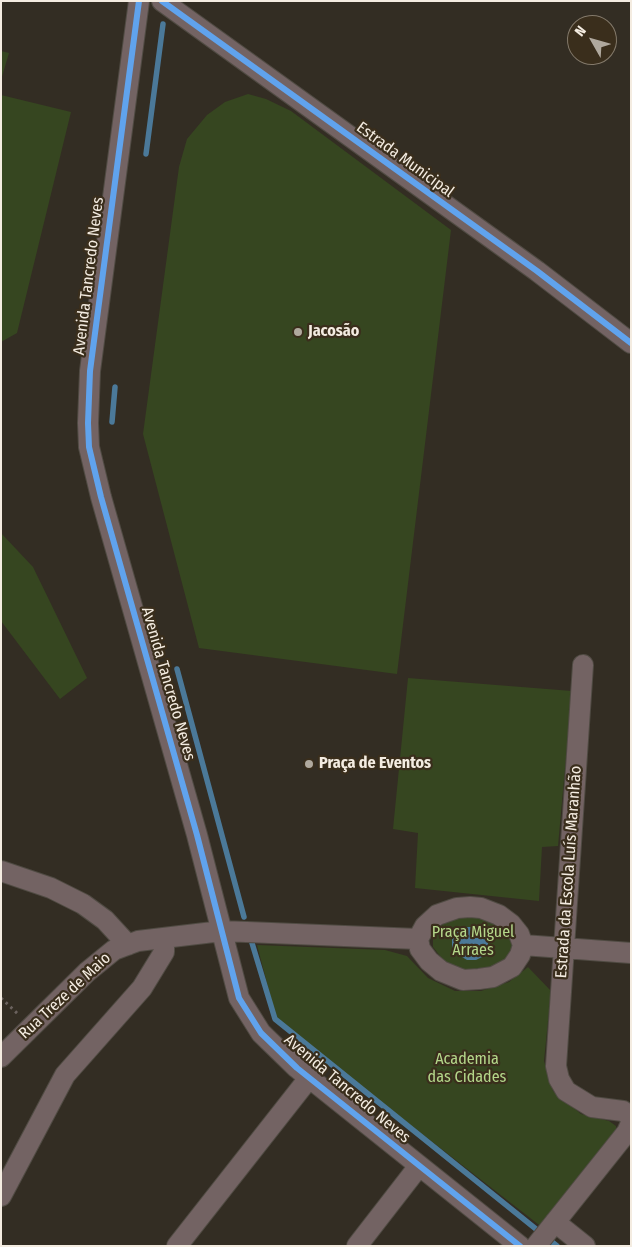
<!DOCTYPE html>
<html>
<head>
<meta charset="utf-8">
<style>
  body { margin:0 }
  #map { position:relative; width:632px; height:1247px; overflow:hidden; background:#332d23; font-family:"Fira Sans Condensed",sans-serif }
  canvas { display:block }
  .frame { position:absolute; inset:0; border:2px solid #f4ece1; pointer-events:none }
  .north { position:absolute; left:567px; top:15px; width:50px; height:50px; box-sizing:border-box; background:#3a2e1c; border:1px solid #847a6b; border-radius:50%; rotate:308deg; font-size:14px; font-weight:700; line-height:20px; text-align:center; color:#f4ece1 }
  .north::after { content:''; display:block; margin:auto; width:18px; height:22px; background:#b0a99e; clip-path:polygon(50% 0,100% 100%,50% 72%,0 100%) }
</style>
</head>
<body>
<div id="map">
<canvas width="632" height="1247"></canvas>
<div class="frame"></div>
<div class="north">N</div>
</div>
<script>
const ctx = document.querySelector('canvas').getContext('2d');
ctx.lineJoin = 'round';
function fillPath(path, color) { ctx.fillStyle = color; ctx.fill(path, 'evenodd'); }
const toPath = rows => new Path2D(rows.map(r => 'M' + r).join(''));
function trace(path, color, width, dash) { ctx.strokeStyle = color; ctx.lineWidth = width; ctx.lineCap = dash ? 'butt' : 'round'; ctx.setLineDash(dash || []); ctx.stroke(path); }
function drawText(font, color, halo, rows, align = 'center') {
  ctx.font = font + ' "Fira Sans Condensed",sans-serif'; ctx.lineWidth = 4.5; ctx.setLineDash([]); ctx.textBaseline = 'middle'; ctx.strokeStyle = halo; ctx.fillStyle = color; for (const [text, x, y, turn = 0] of rows) {
    ctx.save(); ctx.translate(x, y); ctx.rotate((+turn || 0) * Math.PI / 180); ctx.textAlign = isNaN(turn) ? turn : align; if (halo) ctx.strokeText(text, 0, 0); ctx.fillText(text, 0, 0); ctx.restore();
  }
}
const green = toPath([
  [1,51,9,53,1,80],
  [248,94,266,99,291,111,451,230,397,674,199,648,143,434,179,167,187,139,207,115,225,102],
  [1,95,71,112,17,333,1,342],
  [1,533,33,567,87,678,60,699,1,621],
  [408,678,572,691,558,846,542,847,539,901,415,888,418,833,393,829],
  [477,914,494,921,506,931,514,942,512,952,503,963,487,971,463,970,444,961,433,947,433,939,440,927,451,918],
  [257,945,385,950,407,956,428,978,455,991,481,991,509,982,528,967,551,991,544,1061,553,1091,581,1114,609,1121,616,1126,616,1139,543,1228,277,1021]
]);
const water = toPath([
  [466,927,474,927,483,932,488,939,488,947,484,956,476,960,467,960,457,954,452,948,452,937,459,929]
]);
const stream = toPath([
  [146,154,163,24],
  [112,422,115,387],
  [177,669,244,917],
  [252,943,275,1019,557,1246]
]);
const path = toPath([
  [1,998,19,1015]
]);
const minor = toPath([
  [139,1,90,371,88,423,89,447,101,497,197,835,239,998,261,1033,297,1068,520,1246],
  [162,1,537,271,631,343],
  [583,665,556,1066,559,1079,566,1091,592,1107,623,1111,629,1115,631,1121],
  [1,871,51,888,83,904,105,920,128,945],
  [470,907,481,908,499,915,511,924,519,934,523,945,520,955,512,967,493,977,479,979,463,980,441,971,429,961,420,949,418,939,425,926,437,915,457,908,470,907],
  [523,945,631,953],
  [1,1057,87,972,114,950,138,941,222,931,418,939],
  [1,1196,65,1075,142,988,164,952,164,938],
  [555,1222,585,1246],
  [177,1246,309,1078],
  [357,1246,419,1166],
  [536,1246,627,1132,631,1123]
]);
const cycleway = toPath([
  [139,1,90,371,88,423,89,447,101,497,197,835,239,998,261,1033,297,1068,520,1246],
  [162,1,537,271,631,343]
]);
const markers = [
  [298,332,5,"#b0a99e"],
  [309,764,5,"#b0a99e"]
];
const streetNames = [
  ["Estrada Municipal",405,160,36],
  ["Avenida Tancredo Neves",89,276,-83],
  ["Avenida Tancredo Neves",168,684,74],
  ["Estrada da Escola Luís Maranhão",569,872,-86],
  ["Rua Treze de Maio",65,996,-43],
  ["Avenida Tancredo Neves",347,1089,40]
];
const poiNames = [
  ["Jacosão",308,332],
  ["Praça de Eventos",319,764]
];
const parkNames = [
  ["Praça Miguel",473,933],
  ["Arraes",473,951],
  ["Academia",467,1060],
  ["das Cidades",467,1078]
];
fillPath(green, '#364620');
fillPath(water, '#4b7999');
trace(stream, '#4b7999', 5.5);
trace(minor, '#504b43', 22);
trace(path, '#6b625e', 3, [2.5, 4]);
trace(minor, '#736363', 20);
trace(cycleway, '#60a3ed', 6);
for (const [x, y, r, color] of markers) { const dot = new Path2D(); dot.arc(x, y, r, 0, 2 * Math.PI); ctx.fillStyle = color; ctx.fill(dot); trace(dot, '#3a2e1c', 2); }
drawText('16px', '#f4ece1', '#3a2e1c', streetNames);
drawText('bold 16px', '#f4ece1', '#3a2e1c', poiNames, 'left');
drawText('16px', '#b4d78a', '#3a2e1c', parkNames);
</script>
</body>
</html>
